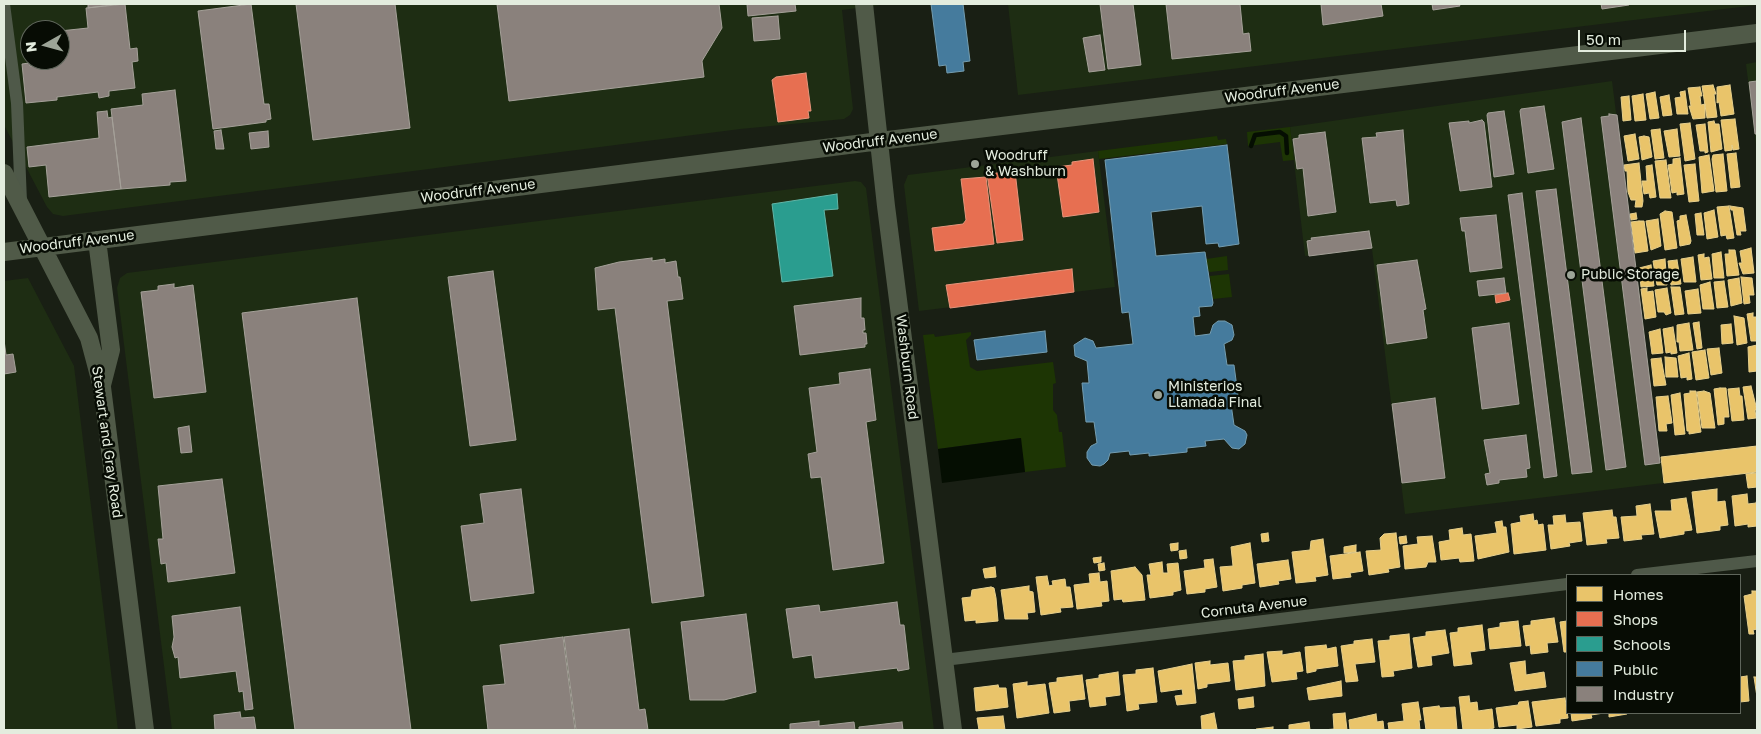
<!DOCTYPE html>
<html>
<head>
<meta charset="utf-8">
<style>
  body { margin:0 }
  #map { position:relative; width:1761px; height:734px; overflow:hidden; background:#191f14; font-family:"Golos Text",sans-serif }
  canvas { display:block }
  .frame { position:absolute; inset:0; border:5px solid #e3ecde; pointer-events:none }
  .legend { position:absolute; left:1566px; top:574px; width:175px; height:140px; box-sizing:border-box; background:#070c04; border:1px solid #5f665b; margin:0; padding:6px 9px; list-style:none; font-size:15px; color:#e3ecde }
  .legend li { display:flex; align-items:center; gap:10px; height:25px }
  .legend b { width:25px; border:1px solid #5f665b }
  .north { position:absolute; left:20px; top:20px; width:50px; height:50px; box-sizing:border-box; background:#070c04; border:1px solid #5f665b; border-radius:50%; rotate:263deg; font-size:14px; font-weight:700; line-height:20px; text-align:center; color:#e3ecde }
  .north::after { content:''; display:block; margin:auto; width:18px; height:22px; background:#9ca497; clip-path:polygon(50% 0,100% 100%,50% 72%,0 100%) }
  .scale { position:absolute; left:1578px; top:30px; width:108px; height:22px; box-sizing:border-box; border:2px solid #e3ecde; border-top:0; padding-left:6px; font-size:15px; line-height:18px; white-space:nowrap; color:#e3ecde; -webkit-text-stroke:4px #070c04; paint-order:stroke }
</style>
</head>
<body>
<div id="map">
<canvas width="1761" height="734"></canvas>
<div class="frame"></div>
<ul class="legend">
<li><b style="height:14px;background:#e9c46a"></b>Homes</li>
<li><b style="height:14px;background:#e76f51"></b>Shops</li>
<li><b style="height:14px;background:#2a9d8f"></b>Schools</li>
<li><b style="height:14px;background:#457b9d"></b>Public</li>
<li><b style="height:14px;background:#8a817c"></b>Industry</li>
</ul>
<div class="north">N</div>
<div class="scale">50 m</div>
</div>
<script>
const ctx = document.querySelector('canvas').getContext('2d');
ctx.lineJoin = 'round';
function fillPath(path, color) { ctx.fillStyle = color; ctx.fill(path, 'evenodd'); }
const toPath = rows => new Path2D(rows.map(r => 'M' + r).join(''));
function trace(path, color, width, dash) { ctx.strokeStyle = color; ctx.lineWidth = width; ctx.lineCap = dash ? 'butt' : 'round'; ctx.setLineDash(dash || []); ctx.stroke(path); }
function drawText(font, color, halo, rows, align = 'center') {
  ctx.font = font + ' "Golos Text",sans-serif'; ctx.lineWidth = 5; ctx.setLineDash([]); ctx.textBaseline = 'middle'; ctx.strokeStyle = halo; ctx.fillStyle = color; for (const [text, x, y, turn = 0] of rows) {
    ctx.save(); ctx.translate(x, y); ctx.rotate((+turn || 0) * Math.PI / 180); ctx.textAlign = isNaN(turn) ? turn : align; if (halo) ctx.strokeText(text, 0, 0); ctx.fillText(text, 0, 0); ctx.restore();
  }
}
const built = toPath([
  [4,4,888,4,842,10,853,109,850,115,844,119,740,129,63,216,53,214,47,207,4,125],
  [30,30,60,30,60,60,30,60],
  [1008,4,1757,4,1757,5,1018,95],
  [1757,62,1757,153,1746,64],
  [1612,81,1663,483,1405,514,1372,249,1305,256,1290,127],
  [1098,151,1115,287,919,311,904,185,908,175],
  [855,181,861,182,866,188,934,730,172,730,117,288,120,278,127,273],
  [28,278,74,366,118,730,4,730,4,281]
]);
const green = toPath([
  [1290,127,1294,160,1283,161,1280,142,1248,146,1247,132],
  [1217,136,1218,140,1226,139,1227,144,1099,159,1098,151],
  [1227,256,1228,270,1210,272,1207,269,1206,259],
  [1229,274,1232,297,1213,299,1210,276],
  [971,332,971,335,966,340,970,367,977,371,1053,362,1056,383,1053,384,1053,410,1057,415,1059,432,1062,432,1066,467,1025,472,1020,438,938,449,923,335,934,334,935,337]
]);
const water = toPath([
  [1021,438,1025,472,942,483,938,449]
]);
const homes = toPath([
  [1713,85,1716,94,1714,94,1717,117,1707,118,1702,86,1713,85],
  [1730,85,1734,114,1721,116,1719,102,1717,103,1717,87,1730,85],
  [1700,87,1702,96,1700,96,1701,105,1705,104,1705,118,1693,119,1689,106,1691,106,1688,88,1700,87],
  [1685,91,1688,114,1677,114,1675,98,1681,97,1680,92,1685,91],
  [1655,92,1659,118,1650,119,1646,94,1655,92],
  [1643,94,1646,120,1635,121,1632,96,1643,94],
  [1669,95,1672,115,1663,116,1660,97,1669,95],
  [1629,96,1631,120,1623,121,1621,97,1629,96],
  [1735,119,1739,149,1733,150,1732,145,1732,150,1725,151,1721,120,1735,119],
  [1714,121,1715,124,1719,124,1722,149,1711,152,1708,122,1714,121],
  [1690,123,1695,159,1685,161,1680,124,1690,123],
  [1705,124,1708,152,1705,153,1705,151,1700,151,1696,125,1705,124],
  [1660,129,1664,158,1655,159,1651,130,1660,129],
  [1677,129,1680,156,1669,157,1664,131,1677,129],
  [1635,134,1639,159,1628,161,1624,136,1635,134],
  [1644,136,1649,137,1652,157,1642,160,1639,137,1644,136],
  [1736,153,1740,187,1731,188,1727,154,1736,153],
  [1723,154,1727,191,1716,192,1712,159,1713,155,1723,154],
  [1709,155,1714,191,1702,193,1699,157,1709,155],
  [1680,158,1684,194,1677,195,1677,192,1672,193,1668,165,1673,164,1673,159,1680,158],
  [1666,160,1671,198,1660,198,1655,161,1666,160],
  [1639,163,1643,201,1642,207,1635,207,1636,200,1631,200,1628,192,1627,171,1625,171,1624,165,1639,163],
  [1695,164,1699,201,1689,202,1684,165,1695,164],
  [1652,165,1656,197,1650,198,1649,193,1644,194,1642,181,1647,181,1646,166,1652,165],
  [1729,206,1734,238,1727,239,1726,235,1721,236,1717,207,1729,206],
  [1730,206,1743,208,1746,231,1740,231,1741,235,1737,235,1733,210,1731,210,1730,206],
  [1714,210,1718,237,1707,239,1704,213,1714,210],
  [1665,211,1672,212,1677,248,1665,250,1660,214,1665,211],
  [1636,213,1637,219,1631,220,1630,214,1636,213],
  [1701,213,1704,235,1697,235,1695,214,1701,213],
  [1686,215,1691,241,1690,244,1680,246,1677,221,1680,220,1680,216,1686,215],
  [1658,219,1661,246,1651,250,1646,221,1658,219],
  [1639,221,1644,221,1648,251,1635,253,1631,222,1639,221],
  [1751,248,1754,273,1743,274,1739,263,1742,263,1740,251,1751,248],
  [1729,250,1735,250,1739,275,1727,276,1725,254,1729,254,1729,250],
  [1721,252,1724,278,1714,278,1712,254,1721,252],
  [1704,254,1704,258,1709,257,1712,279,1701,280,1698,255,1704,254],
  [1693,257,1696,282,1684,282,1681,259,1693,257],
  [1665,259,1667,285,1657,285,1653,261,1665,259],
  [1677,260,1681,284,1671,285,1668,261,1677,260],
  [1651,265,1654,286,1641,287,1639,268,1651,265],
  [1741,277,1752,278,1754,295,1749,295,1750,303,1744,304,1741,277],
  [1739,278,1742,303,1731,306,1728,280,1739,278],
  [1724,281,1728,307,1717,308,1714,282,1724,281],
  [1710,282,1714,309,1703,309,1700,285,1710,282],
  [1671,287,1680,287,1684,314,1675,315,1671,287],
  [1647,288,1647,292,1653,291,1656,317,1645,319,1641,289,1647,288],
  [1667,288,1671,313,1666,315,1664,312,1658,312,1655,290,1667,288],
  [1698,289,1701,313,1688,314,1685,291,1698,289],
  [1753,313,1753,317,1757,317,1757,341,1751,341,1747,314,1753,313],
  [1734,316,1744,318,1747,343,1737,345,1734,316],
  [1699,322,1702,348,1697,349,1693,323,1699,322],
  [1689,323,1693,350,1680,351,1679,342,1677,342,1677,325,1689,323],
  [1731,324,1733,343,1722,344,1721,325,1731,324],
  [1673,327,1677,353,1671,354,1671,352,1666,353,1663,329,1673,327],
  [1660,329,1663,353,1652,354,1649,332,1660,329],
  [1757,345,1757,371,1749,372,1748,347,1757,345],
  [1719,348,1722,373,1711,375,1707,349,1719,348],
  [1705,350,1709,378,1696,380,1692,352,1705,350],
  [1689,353,1692,379,1687,380,1687,377,1681,378,1678,356,1689,353],
  [1665,357,1676,358,1678,377,1666,377,1665,357],
  [1661,358,1666,385,1654,386,1651,359,1661,358],
  [1751,386,1757,410,1755,410,1756,418,1748,419,1743,387,1751,386],
  [1720,388,1726,388,1729,417,1724,417,1724,424,1718,425,1714,389,1720,388],
  [1739,388,1740,396,1742,396,1744,420,1732,421,1728,389,1739,388],
  [1690,391,1696,391,1701,432,1689,434,1689,431,1687,431,1684,394,1690,393,1690,391],
  [1704,391,1710,393,1715,428,1702,428,1697,392,1704,391],
  [1680,393,1685,434,1675,435,1671,395,1680,393],
  [1668,396,1672,423,1666,424,1667,431,1659,431,1656,397,1668,396],
  [1757,446,1757,472,1664,483,1661,457,1757,446],
  [1757,473,1757,487,1748,488,1746,474,1757,473],
  [1717,489,1717,502,1725,501,1728,525,1720,526,1720,530,1697,533,1692,492,1717,489],
  [1747,494,1748,504,1756,503,1757,499,1757,526,1748,527,1748,524,1735,526,1732,496,1747,494],
  [1686,498,1692,530,1684,531,1684,534,1660,538,1655,511,1672,511,1671,500,1686,498],
  [1650,504,1654,534,1641,535,1642,539,1624,541,1621,517,1637,516,1636,506,1650,504],
  [1612,510,1613,517,1616,517,1619,538,1606,539,1607,543,1587,545,1583,513,1612,510],
  [1533,514,1534,521,1537,520,1538,525,1543,524,1546,550,1514,554,1511,524,1521,522,1520,516,1533,514],
  [1565,515,1566,523,1580,522,1582,541,1569,543,1570,546,1551,549,1548,525,1554,525,1553,516,1565,515],
  [1502,521,1503,527,1506,527,1509,552,1478,559,1475,536,1497,533,1495,522,1502,521],
  [1462,528,1463,535,1471,534,1474,561,1460,562,1459,558,1441,560,1439,542,1450,540,1449,530,1462,528],
  [1268,533,1269,541,1262,542,1261,534,1268,533],
  [1396,533,1400,567,1388,569,1389,572,1369,575,1366,551,1381,550,1380,538,1384,534,1396,533],
  [1406,536,1407,543,1400,544,1399,537,1406,536],
  [1432,536,1436,562,1428,562,1426,567,1405,569,1403,546,1418,544,1417,537,1432,536],
  [1323,539,1328,575,1315,577,1316,581,1296,583,1292,552,1310,550,1311,541,1323,539],
  [1178,543,1178,550,1171,551,1170,544,1178,543],
  [1250,543,1255,583,1242,585,1242,588,1223,591,1220,567,1233,566,1231,547,1250,543],
  [1356,545,1356,552,1344,553,1344,547,1356,545],
  [1186,550,1187,558,1180,559,1179,551,1186,550],
  [1360,552,1363,571,1350,573,1351,577,1333,579,1330,556,1360,552],
  [1101,557,1101,562,1094,563,1093,558,1101,557],
  [1213,559,1217,587,1205,589,1205,592,1187,594,1184,571,1205,568,1204,560,1213,559],
  [1288,560,1291,579,1278,581,1279,584,1260,587,1257,564,1288,560],
  [1162,562,1163,573,1168,573,1167,564,1178,563,1181,590,1173,592,1173,595,1150,598,1147,575,1151,575,1149,564,1162,562],
  [1104,563,1105,570,1099,571,1098,564,1104,563],
  [995,567,996,577,985,578,983,569,995,567],
  [1135,567,1142,575,1145,600,1123,602,1122,599,1114,600,1111,571,1135,567],
  [1099,573,1100,582,1107,581,1109,601,1101,602,1102,606,1077,609,1074,585,1090,583,1089,574,1099,573],
  [1047,576,1049,586,1053,585,1052,581,1065,579,1066,587,1070,587,1073,607,1060,608,1061,612,1041,615,1036,577,1047,576],
  [1029,586,1029,591,1033,592,1035,612,1027,613,1028,619,1005,619,1001,590,1029,586],
  [991,587,994,588,996,598,998,621,976,623,976,620,965,621,962,598,971,597,972,590,991,587],
  [1752,591,1757,591,1757,629,1753,630,1754,634,1749,634,1744,596,1752,594,1752,591],
  [1554,618,1558,642,1547,643,1548,652,1531,654,1530,645,1526,646,1523,626,1531,625,1531,621,1554,618],
  [1518,621,1521,646,1490,649,1488,629,1500,627,1500,623,1518,621],
  [1567,621,1567,652,1564,652,1560,622,1567,621],
  [1482,625,1485,650,1470,652,1472,664,1454,666,1450,633,1458,632,1458,628,1482,625],
  [1445,630,1449,653,1431,656,1432,665,1418,667,1413,638,1426,636,1426,632,1445,630],
  [1409,634,1412,668,1393,671,1394,676,1382,677,1378,641,1390,640,1390,636,1409,634],
  [1372,639,1375,662,1355,664,1358,681,1346,682,1341,646,1354,644,1354,641,1372,639],
  [1326,645,1327,649,1336,647,1338,666,1316,669,1316,671,1307,673,1305,647,1326,645],
  [1282,651,1282,655,1300,652,1303,671,1296,672,1297,679,1272,682,1267,652,1282,651],
  [1263,654,1265,686,1236,690,1233,661,1245,660,1245,656,1263,654],
  [1210,661,1210,665,1228,663,1230,681,1207,684,1207,687,1198,689,1195,663,1210,661],
  [1525,661,1526,675,1544,672,1546,687,1515,691,1510,663,1525,661],
  [1192,664,1196,703,1177,705,1175,696,1183,695,1182,689,1161,692,1158,671,1192,664],
  [1153,668,1157,702,1138,704,1139,709,1127,711,1123,675,1136,674,1136,670,1153,668],
  [1118,672,1120,695,1105,697,1106,705,1090,707,1086,680,1099,678,1099,675,1118,672],
  [1082,675,1085,699,1069,701,1070,711,1054,713,1049,683,1057,682,1057,678,1082,675],
  [1747,676,1749,701,1740,702,1740,677,1747,676],
  [1754,677,1757,677,1757,697,1754,677],
  [1341,681,1342,696,1309,700,1307,688,1341,681],
  [1027,682,1027,686,1045,684,1049,713,1017,718,1013,684,1027,682],
  [998,685,999,688,1006,688,1008,707,976,711,974,688,998,685],
  [1469,696,1470,703,1477,702,1478,711,1492,709,1494,728,1486,730,1463,730,1459,697,1469,696],
  [1253,697,1254,707,1239,709,1238,699,1253,697],
  [1565,698,1568,718,1560,719,1560,723,1536,726,1532,702,1565,698],
  [1528,701,1532,727,1517,729,1517,725,1499,727,1496,708,1518,705,1519,702,1528,701],
  [1418,702,1421,720,1419,720,1420,730,1389,730,1388,723,1404,721,1402,704,1418,702],
  [1439,706,1440,708,1455,707,1457,730,1426,730,1423,708,1439,706],
  [1214,713,1217,729,1202,730,1201,716,1214,713],
  [1345,713,1347,730,1323,730,1334,729,1333,714,1345,713],
  [1571,713,1604,713,1591,715,1592,718,1572,721,1571,713],
  [1609,713,1627,713,1627,714,1609,717,1609,713],
  [1376,714,1377,722,1383,721,1384,730,1350,730,1349,720,1376,714],
  [1003,716,1005,730,979,730,977,718,1003,716],
  [1309,722,1310,730,1289,730,1289,725,1309,722],
  [1273,727,1273,730,1256,730,1256,729,1273,727]
]);
const shops = toPath([
  [806,73,811,111,808,111,809,118,778,122,772,80,776,77,806,73],
  [1093,159,1099,212,1063,217,1056,167,1072,165,1072,162,1093,159],
  [1015,171,1023,240,997,243,987,174,1015,171],
  [986,177,994,244,935,251,932,228,963,224,966,220,961,179,986,177],
  [1072,269,1074,292,950,308,946,285,1072,269],
  [1508,293,1510,300,1496,303,1495,295,1508,293]
]);
const schools = toPath([
  [837,194,838,209,824,210,833,276,782,282,772,204,837,194]
]);
const public = toPath([
  [931,4,963,4,970,61,963,62,964,71,947,73,946,65,939,66,931,4],
  [1227,145,1239,244,1219,247,1218,243,1206,244,1202,206,1151,212,1156,256,1205,252,1213,303,1212,306,1199,307,1200,316,1193,317,1195,336,1210,334,1213,325,1218,321,1225,321,1232,325,1234,335,1232,340,1224,344,1227,365,1234,365,1239,403,1231,404,1234,425,1245,431,1247,435,1245,444,1239,449,1232,448,1224,439,1205,441,1206,446,1187,448,1187,452,1149,456,1149,453,1130,455,1129,451,1110,453,1108,460,1104,464,1100,466,1092,465,1087,458,1087,452,1091,446,1097,443,1094,422,1086,422,1082,383,1089,383,1087,361,1075,356,1074,345,1085,338,1093,341,1096,348,1133,344,1129,312,1122,313,1105,160,1227,145],
  [1045,331,1047,352,977,360,974,340,1045,331]
]);
const industry = toPath([
  [88,4,118,4,88,8,88,4],
  [125,4,130,49,137,48,138,61,132,62,135,88,109,91,109,96,99,98,98,92,57,97,57,100,26,103,22,64,29,63,30,66,52,64,52,60,60,60,60,31,88,28,86,8,125,4],
  [251,4,264,104,269,104,271,119,266,120,266,122,213,129,198,11,251,4],
  [296,4,395,4,410,128,313,140,296,4],
  [497,4,719,4,722,28,702,61,704,77,509,101,497,4],
  [747,4,795,4,796,11,748,16,747,4],
  [1100,4,1133,4,1141,65,1108,69,1100,4],
  [1166,4,1240,4,1243,34,1249,33,1251,51,1172,59,1166,4],
  [1321,4,1381,4,1383,16,1323,25,1321,4],
  [1432,4,1459,4,1460,6,1433,10,1432,4],
  [1601,4,1629,4,1629,5,1602,9,1601,4],
  [778,16,780,39,754,41,752,18,778,16],
  [1100,35,1105,70,1089,72,1083,38,1100,35],
  [1757,81,1757,134,1755,134,1749,82,1757,81],
  [175,90,186,181,170,182,170,185,121,189,111,109,143,105,142,94,175,90],
  [1544,106,1554,169,1528,173,1520,111,1521,109,1544,106],
  [107,111,108,118,112,117,121,189,49,197,46,165,29,167,27,147,99,138,97,112,107,111],
  [1504,111,1514,174,1494,177,1487,115,1488,113,1504,111],
  [1609,114,1617,115,1660,463,1645,465,1601,117,1609,116,1609,114],
  [1581,118,1626,467,1606,470,1562,122,1581,118],
  [1482,120,1484,122,1492,187,1460,191,1449,123,1469,121,1469,123,1482,120],
  [221,130,224,149,216,149,214,131,221,130],
  [1403,130,1409,204,1397,206,1396,200,1370,203,1362,138,1377,137,1376,133,1403,130],
  [268,131,269,147,251,149,249,133,268,131],
  [1325,132,1336,212,1308,216,1303,168,1297,169,1293,139,1299,138,1299,135,1325,132],
  [1556,189,1592,472,1572,474,1536,191,1556,189],
  [1522,193,1557,476,1544,478,1508,195,1522,193],
  [1496,215,1502,268,1470,272,1465,231,1462,231,1460,218,1496,215],
  [1369,231,1372,248,1309,256,1307,241,1312,240,1311,238,1369,231],
  [652,258,652,261,665,259,665,263,676,261,678,277,680,277,683,299,667,301,704,596,652,603,615,308,598,310,595,268,619,262,652,258],
  [1417,260,1426,309,1423,310,1427,338,1387,344,1377,265,1417,260],
  [493,271,516,440,470,446,448,277,493,271],
  [1504,278,1506,293,1479,296,1477,281,1504,278],
  [174,284,174,288,193,285,206,392,154,398,141,292,158,290,158,286,174,284],
  [357,298,411,730,295,730,242,313,357,298],
  [861,298,861,318,864,318,865,330,863,330,863,333,866,333,867,344,865,344,865,347,800,355,794,306,861,298],
  [1509,323,1519,404,1482,409,1472,328,1509,323],
  [4,340,6,355,13,354,16,372,4,374,4,340],
  [870,369,876,420,866,422,884,563,833,570,821,477,811,478,808,454,817,452,809,388,840,384,839,373,870,369],
  [1435,398,1445,478,1402,483,1392,404,1435,398],
  [189,426,192,452,181,453,178,428,189,426],
  [1526,435,1530,468,1526,469,1527,477,1499,480,1499,483,1487,485,1485,474,1490,473,1484,440,1526,435],
  [222,479,235,573,168,582,166,563,161,564,158,539,163,539,158,486,222,479],
  [521,489,534,593,471,601,461,526,484,523,480,494,521,489],
  [897,602,900,625,904,625,909,669,898,671,897,668,815,678,812,655,793,658,786,609,819,605,820,612,897,602],
  [240,607,253,709,245,710,243,691,239,692,236,671,180,678,178,657,175,658,172,647,174,637,172,616,240,607],
  [746,614,756,692,724,700,690,700,681,622,746,614],
  [629,629,639,710,645,709,648,730,576,730,564,637,629,629],
  [563,637,575,730,488,730,483,686,505,684,500,645,563,637],
  [240,712,241,718,254,717,256,730,215,730,214,715,240,712],
  [819,721,819,726,854,722,855,730,787,730,790,730,790,724,819,721],
  [902,722,903,730,859,730,859,727,902,722]
]);
const stream = toPath([
  [1251,146,1255,135,1280,132,1286,136,1287,153]
]);
const street = toPath([
  [4,4,17,103,21,202],
  [1637,575,1757,561],
  [944,660,1567,584]
]);
const secondary = toPath([
  [864,4,886,206,953,730],
  [4,173,89,338,102,387,145,730],
  [97,240,111,350,102,385],
  [4,252,880,141,1757,33]
]);
const markers = [
  [975,164,5,"#9ca497"],
  [1571,275,5,"#9ca497"],
  [1158,395,5,"#9ca497"]
];
const streetNames = [
  ["Woodruff Avenue",1282,91,-7],
  ["Woodruff Avenue",880,141,-7],
  ["Woodruff Avenue",478,191,-7],
  ["Woodruff Avenue",77,242,-7],
  ["Washburn Road",907,367,83],
  ["Stewart and Gray Road",107,442,82],
  ["Cornuta Avenue",1254,607,-7]
];
const poiNames = [
  ["Woodruff",985,156],
  ["& Washburn",985,172],
  ["Public Storage",1581,275],
  ["Ministerios",1168,387],
  ["Llamada Final",1168,403]
];
fillPath(built, '#1e2d13');
fillPath(green, '#1d3504');
fillPath(water, '#050e02');
fillPath(homes, '#e9c46a');
trace(homes, '#e7d08d', 1);
fillPath(shops, '#e76f51');
trace(shops, '#e6947b', 1);
fillPath(schools, '#2a9d8f');
trace(schools, '#62b5a7', 1);
fillPath(public, '#457b9d');
trace(public, '#749db0', 1);
fillPath(industry, '#8a817c');
trace(industry, '#a5a199', 1);
trace(stream, '#050e02', 4.5);
trace(street, '#4f5949', 12);
trace(secondary, '#505a48', 18);
for (const [x, y, r, color] of markers) { const dot = new Path2D(); dot.arc(x, y, r, 0, 2 * Math.PI); ctx.fillStyle = color; ctx.fill(dot); trace(dot, '#070c04', 2); }
drawText('14px', '#e3ecde', '#070c04', streetNames);
drawText('14px', '#e3ecde', '#070c04', poiNames, 'left');
</script>
</body>
</html>
